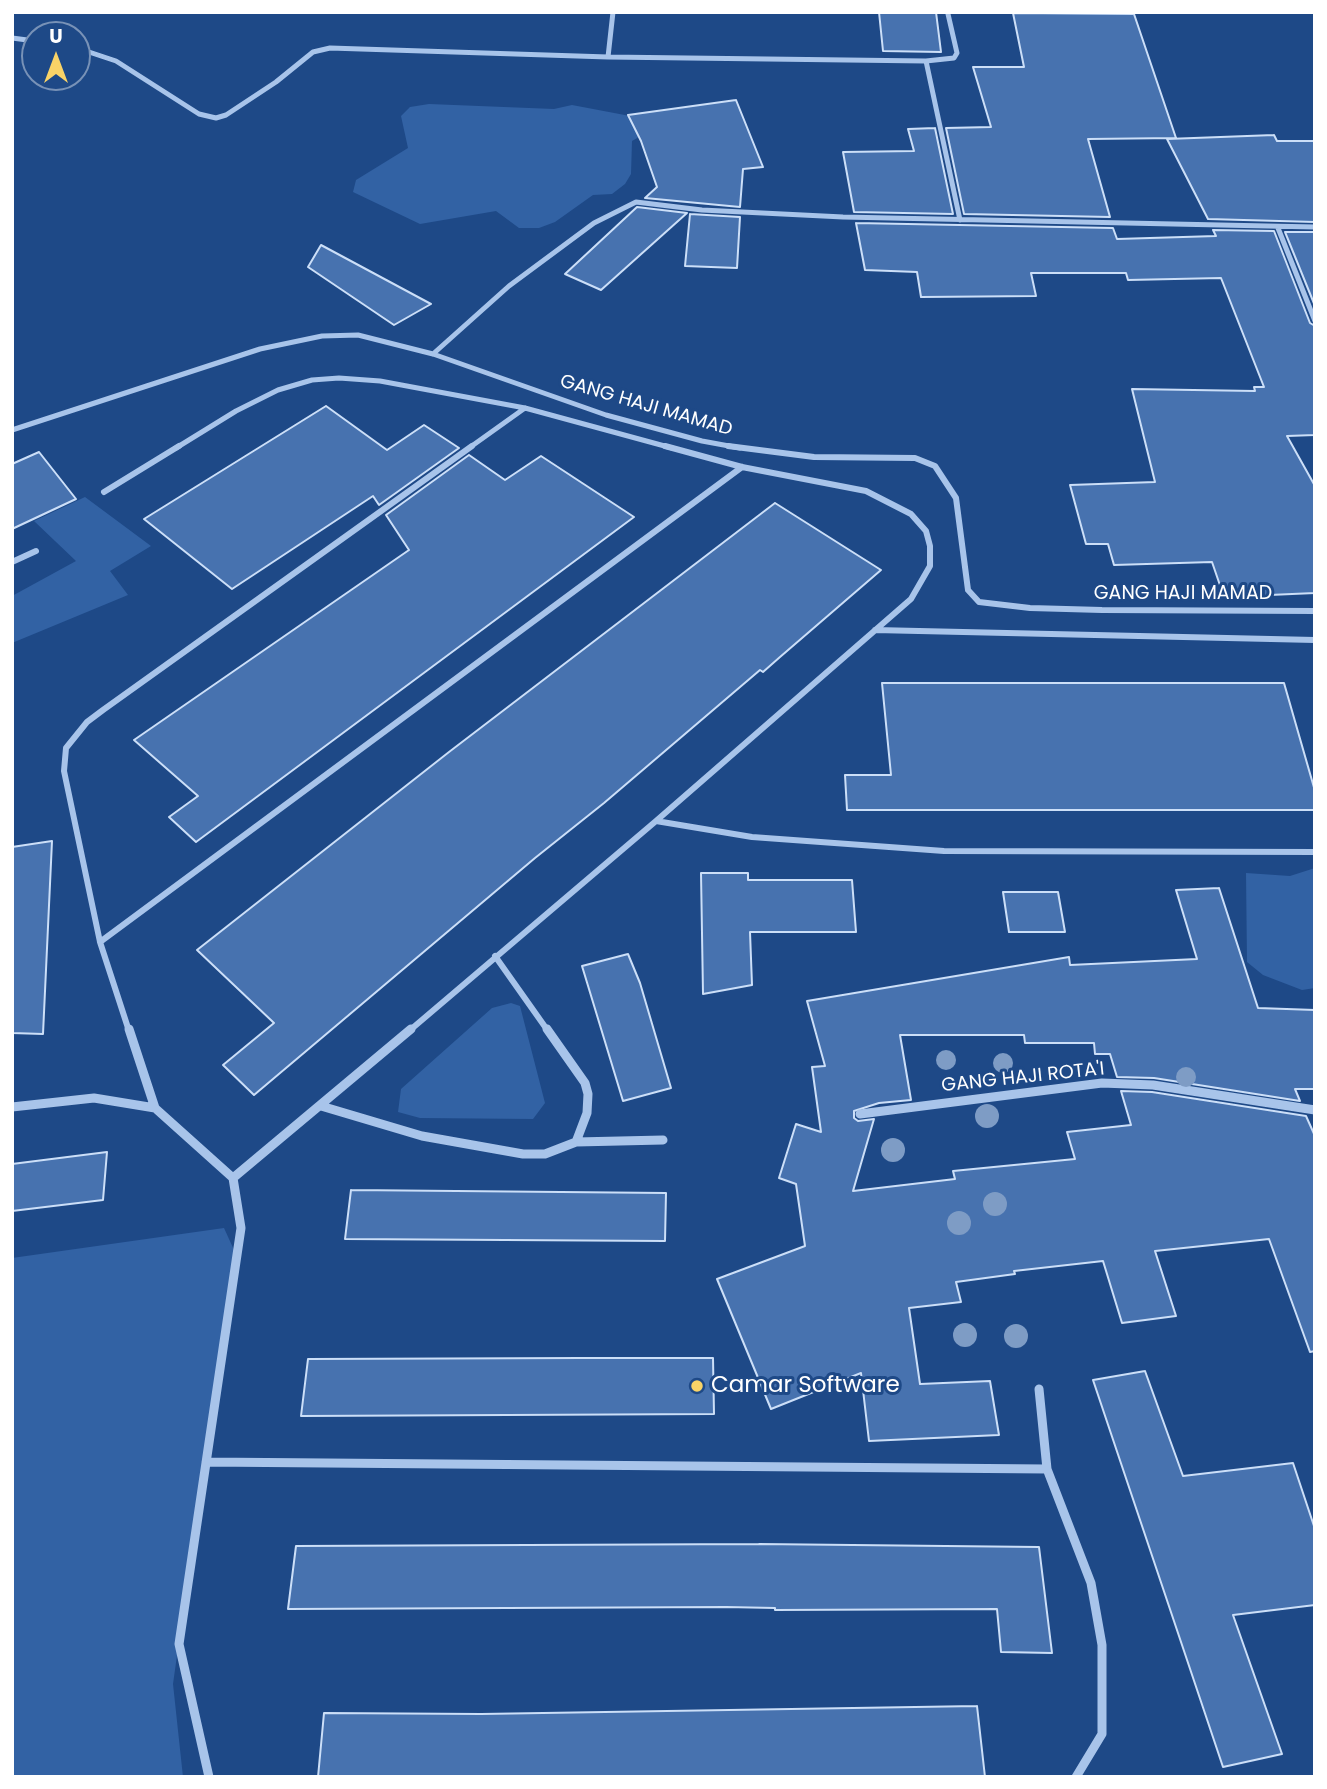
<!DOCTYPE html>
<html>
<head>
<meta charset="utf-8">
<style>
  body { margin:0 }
  #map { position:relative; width:1327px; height:1789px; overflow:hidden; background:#1e4987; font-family:Poppins,sans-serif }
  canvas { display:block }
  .frame { position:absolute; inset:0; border:14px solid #fff; pointer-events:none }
  .north { position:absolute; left:21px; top:21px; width:70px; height:70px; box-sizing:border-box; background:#1e4987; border:2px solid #7892b7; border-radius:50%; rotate:0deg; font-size:19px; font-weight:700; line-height:28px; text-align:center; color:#fff }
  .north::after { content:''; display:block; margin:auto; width:24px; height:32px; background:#f9d367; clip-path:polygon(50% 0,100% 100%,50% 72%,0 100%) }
</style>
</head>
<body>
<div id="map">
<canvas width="1327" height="1789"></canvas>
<div class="frame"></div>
<div class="north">U</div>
</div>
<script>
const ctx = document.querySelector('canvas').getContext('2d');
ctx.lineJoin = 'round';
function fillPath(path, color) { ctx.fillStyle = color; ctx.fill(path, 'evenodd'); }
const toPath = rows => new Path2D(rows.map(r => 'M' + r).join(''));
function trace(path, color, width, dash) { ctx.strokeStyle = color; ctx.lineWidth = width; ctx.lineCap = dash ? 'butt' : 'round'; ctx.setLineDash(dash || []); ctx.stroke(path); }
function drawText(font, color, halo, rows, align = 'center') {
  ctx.font = font + ' Poppins,sans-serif'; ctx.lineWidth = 6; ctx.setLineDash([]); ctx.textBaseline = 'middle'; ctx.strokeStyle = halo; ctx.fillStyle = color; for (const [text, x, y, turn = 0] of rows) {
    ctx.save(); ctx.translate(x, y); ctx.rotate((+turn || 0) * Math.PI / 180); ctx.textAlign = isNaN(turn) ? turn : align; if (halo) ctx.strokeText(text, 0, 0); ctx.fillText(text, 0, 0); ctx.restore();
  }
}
const green = toPath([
  [429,104,554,109,572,105,630,116,639,137,632,141,631,174,625,184,612,194,593,195,555,222,539,228,519,228,496,211,420,224,353,192,356,180,408,148,401,116,410,107],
  [85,497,151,546,110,571,128,595,12,643,12,596,76,561,34,521],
  [1315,868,1315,988,1302,990,1263,975,1247,962,1246,873,1290,876],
  [511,1003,520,1006,545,1103,533,1119,420,1118,398,1112,401,1089,492,1008],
  [224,1228,234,1250,173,1684,183,1777,12,1777,12,1258]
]);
const building = toPath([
  [879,12,936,12,941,52,883,51,879,12],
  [1013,13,1134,14,1176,138,1088,139,1110,217,964,214,946,128,991,127,973,67,1024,67,1013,13],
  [736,100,763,167,743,169,740,207,645,198,657,187,641,141,628,115,736,100],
  [935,128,953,214,854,212,843,152,914,151,908,129,935,128],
  [1274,135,1277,141,1315,141,1315,222,1208,219,1167,139,1274,135],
  [637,207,687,213,601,290,565,274,637,207],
  [690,214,740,217,737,268,685,266,690,214],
  [856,223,1113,228,1117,239,1216,236,1213,230,1274,231,1310,323,1315,326,1315,435,1287,436,1315,486,1315,593,1224,597,1212,562,1114,565,1108,544,1086,544,1070,485,1155,482,1132,389,1255,391,1254,387,1264,387,1221,278,1128,280,1126,273,1031,273,1036,296,921,297,917,272,865,270,856,223],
  [1285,232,1315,232,1315,306,1285,232],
  [321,245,431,304,394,325,308,267,321,245],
  [326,406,387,450,424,425,459,448,379,505,373,496,232,589,144,519,326,406],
  [39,452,76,499,12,529,12,464,39,452],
  [469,455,505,480,541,456,634,517,196,842,169,817,198,796,134,740,409,550,386,515,469,455],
  [775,503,881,570,780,657,763,672,760,670,604,803,535,858,254,1095,223,1065,274,1023,197,950,449,752,775,503],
  [882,683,1284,683,1315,791,1315,810,847,810,845,775,891,775,882,683],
  [52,841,43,1034,12,1033,12,847,52,841],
  [701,873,748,873,748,880,852,880,856,932,750,932,752,985,703,994,701,873],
  [1219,888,1258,1008,1315,1010,1315,1089,1295,1089,1300,1101,1154,1078,1117,1077,1110,1054,1095,1054,1094,1043,1025,1043,1024,1035,900,1035,911,1100,879,1103,854,1111,854,1118,858,1121,874,1119,853,1191,955,1179,953,1171,1075,1159,1067,1132,1131,1125,1121,1091,1152,1092,1306,1116,1315,1136,1315,1351,1310,1352,1269,1239,1155,1251,1176,1316,1122,1323,1103,1261,1014,1271,1015,1274,956,1282,961,1302,909,1308,920,1384,990,1381,999,1435,869,1441,861,1373,771,1409,717,1279,805,1246,796,1184,779,1178,796,1124,821,1132,812,1067,825,1066,807,1001,1069,957,1070,965,1197,959,1176,890,1219,888],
  [1003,892,1058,892,1065,932,1009,932,1003,892],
  [628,954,640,983,671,1088,623,1101,582,966,628,954],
  [107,1152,103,1200,12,1211,12,1164,107,1152],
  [351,1190,666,1193,665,1241,345,1239,351,1190],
  [581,1358,713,1358,714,1414,301,1416,308,1359,581,1358],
  [1145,1371,1183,1476,1293,1463,1315,1529,1315,1605,1233,1615,1282,1754,1223,1767,1093,1380,1145,1371],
  [759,1544,1039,1547,1052,1653,1001,1652,997,1609,775,1610,775,1608,726,1607,288,1609,296,1546,759,1544],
  [977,1706,985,1777,318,1777,324,1713,481,1714,977,1706]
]);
const streetFar2 = toPath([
  [12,38,35,41],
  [77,48,116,61,199,114,216,118,226,115,276,82,313,52,330,48,608,57,926,61,960,220],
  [608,57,613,12],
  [926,61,954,58,957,53,948,14],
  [1278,228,1315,321],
  [433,354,509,286,594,223,636,202,702,210,843,217,1315,227],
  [12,430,260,349,322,336,358,335,433,354,606,415,702,441,740,448],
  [176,448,236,411,278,390,312,380,339,378,380,381,525,408,672,448],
  [469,448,525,408]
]);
const streetFar1 = toPath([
  [728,446,814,457,915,458,935,466,956,498,968,590,979,602,1030,608,1102,610,1315,611],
  [104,492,179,446],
  [12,562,36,551],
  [875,630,1315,640],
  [656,821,752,837,944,851,1315,852],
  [100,942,742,467],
  [495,956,548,1031],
  [129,1031,100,942,64,771,66,748,87,722,103,710,472,446],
  [409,1031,656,821,911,599,930,566,930,546,926,531,911,514,866,491,742,467,665,446]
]);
const street = toPath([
  [129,1029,155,1108,233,1178,241,1228,179,1644,209,1777],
  [321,1106,422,1136,523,1154,545,1154,576,1142,587,1113,588,1094,585,1083,547,1029],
  [12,1107,94,1098,155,1108],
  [860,1114,1102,1083,1153,1085,1315,1110],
  [576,1142,663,1140],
  [233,1178,411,1029],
  [1039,1389,1047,1469,1091,1583,1102,1645,1102,1734,1076,1777],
  [206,1462,1047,1469]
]);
const trees = [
  [946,1060,10],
  [1003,1063,10],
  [1186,1077,10],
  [987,1116,12],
  [893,1150,12],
  [995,1204,12],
  [959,1223,12],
  [965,1335,12],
  [1016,1336,12]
];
const markers = [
  [697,1386,7,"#f9d367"]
];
const streetNames = [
  ["GANG HAJI MAMAD",646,406,16],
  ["GANG HAJI MAMAD",1183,594],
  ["GANG HAJI ROTA'I",1023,1078,-6]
];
const nearPoinames = [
  ["Camar Software",711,1386]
];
fillPath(green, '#3262a4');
fillPath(building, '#4772af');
trace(building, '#ccdff8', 2);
trace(streetFar2, '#a8c4ea', 5);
trace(streetFar1, '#a8c4ea', 6);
trace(street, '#a8c4ea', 9);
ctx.fillStyle = '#7e9cc5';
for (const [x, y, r] of trees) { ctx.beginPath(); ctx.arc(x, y, r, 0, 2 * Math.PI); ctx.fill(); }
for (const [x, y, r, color] of markers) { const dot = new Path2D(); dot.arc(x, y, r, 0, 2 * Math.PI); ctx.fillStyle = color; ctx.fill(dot); trace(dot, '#1e4987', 2.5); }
drawText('19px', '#fff', '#1e4987', streetNames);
drawText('23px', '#fff', '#1e4987', nearPoinames, 'left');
</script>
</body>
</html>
